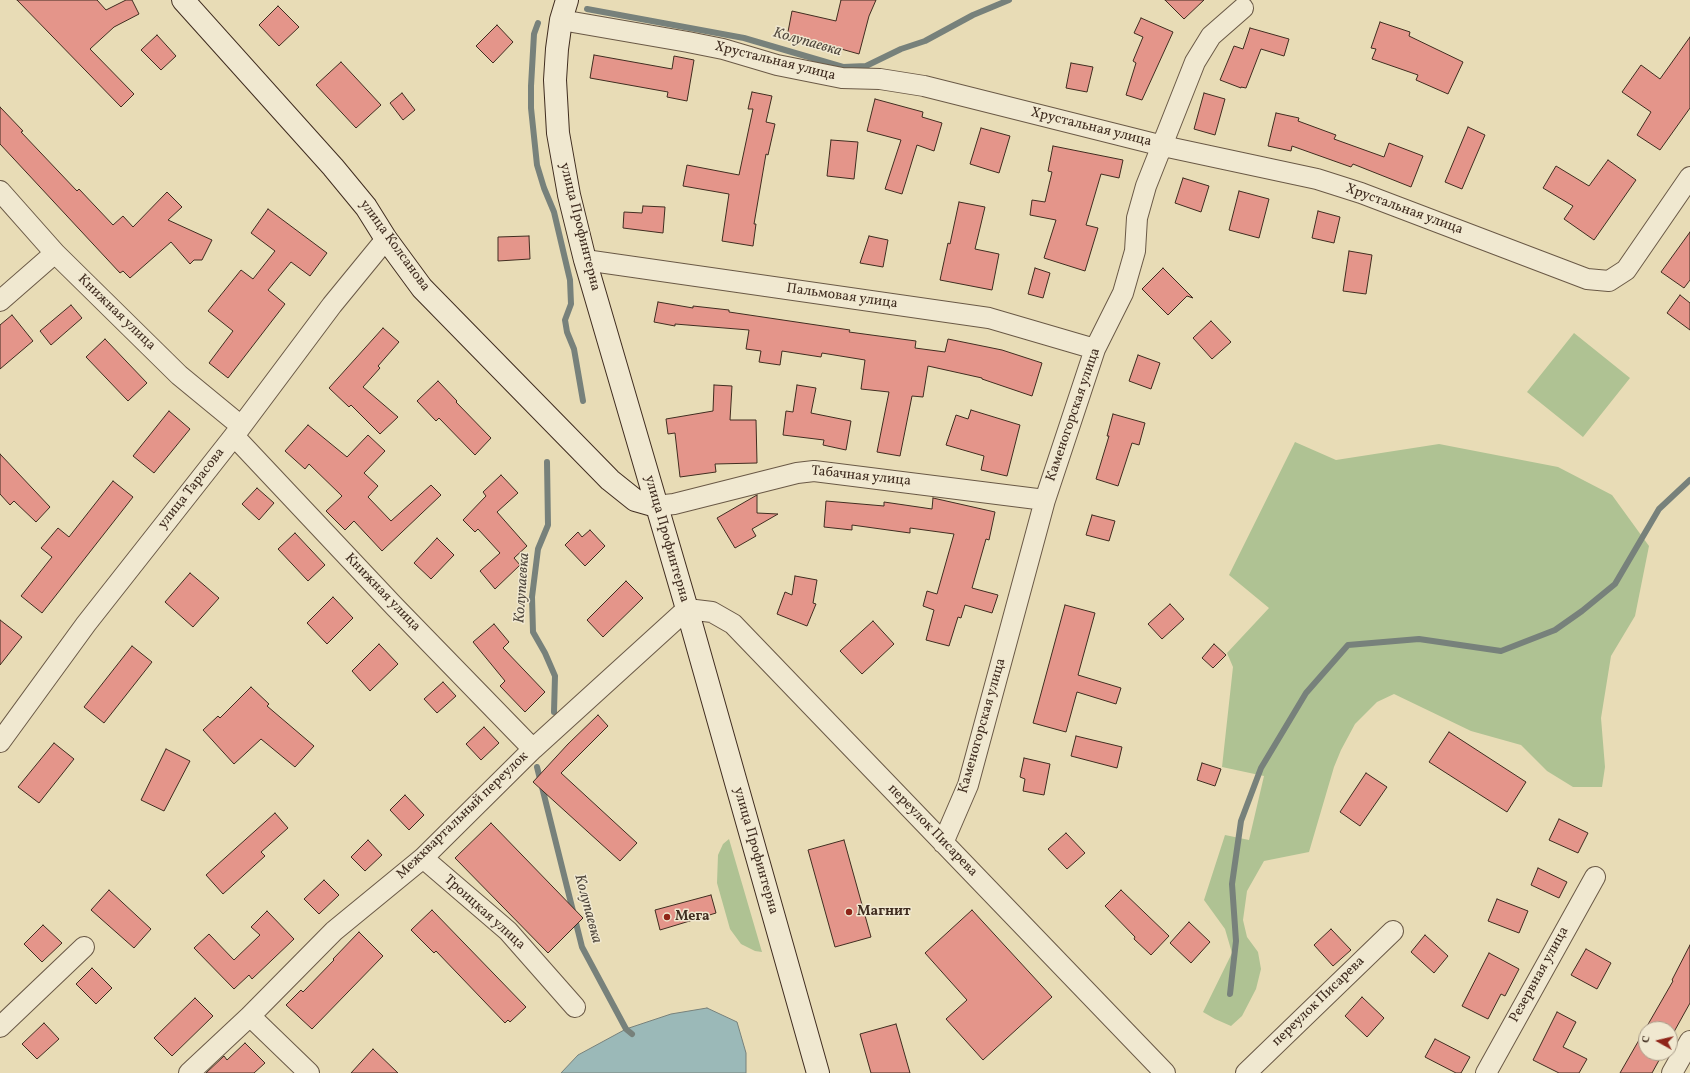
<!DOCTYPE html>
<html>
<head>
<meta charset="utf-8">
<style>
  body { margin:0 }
  #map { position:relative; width:1690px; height:1073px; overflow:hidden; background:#e8dcb6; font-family:Vollkorn,serif }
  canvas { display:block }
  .north { position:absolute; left:1638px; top:1021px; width:40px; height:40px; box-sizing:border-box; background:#f0e8d0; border:1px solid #aa9d8a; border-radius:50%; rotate:278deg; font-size:11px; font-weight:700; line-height:16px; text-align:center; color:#402d20 }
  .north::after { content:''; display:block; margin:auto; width:14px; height:18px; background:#8f2418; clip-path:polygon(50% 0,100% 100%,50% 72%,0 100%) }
</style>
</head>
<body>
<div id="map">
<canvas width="1690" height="1073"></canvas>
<div class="north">С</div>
</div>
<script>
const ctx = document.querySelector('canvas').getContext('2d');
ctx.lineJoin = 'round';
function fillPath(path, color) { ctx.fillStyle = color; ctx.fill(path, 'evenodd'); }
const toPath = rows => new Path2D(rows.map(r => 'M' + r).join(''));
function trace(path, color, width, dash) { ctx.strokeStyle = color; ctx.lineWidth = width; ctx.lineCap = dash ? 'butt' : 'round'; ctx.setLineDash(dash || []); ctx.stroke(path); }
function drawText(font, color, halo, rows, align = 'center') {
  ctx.font = font + ' Vollkorn,serif'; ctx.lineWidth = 3; ctx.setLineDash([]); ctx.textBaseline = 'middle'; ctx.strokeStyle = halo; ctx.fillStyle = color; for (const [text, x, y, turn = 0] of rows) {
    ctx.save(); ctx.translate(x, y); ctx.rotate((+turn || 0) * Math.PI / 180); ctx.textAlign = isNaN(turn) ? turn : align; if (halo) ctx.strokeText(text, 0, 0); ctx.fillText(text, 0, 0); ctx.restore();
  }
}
const green = toPath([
  [1574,333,1630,378,1583,437,1527,392],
  [1295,442,1336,460,1439,444,1558,467,1612,495,1649,546,1635,616,1611,656,1601,718,1605,767,1602,787,1573,787,1547,771,1521,745,1471,731,1394,694,1377,702,1355,724,1341,750,1334,767,1309,852,1264,861,1247,891,1243,920,1247,937,1258,952,1261,969,1256,989,1242,1016,1231,1026,1215,1019,1203,1012,1232,953,1225,929,1204,900,1225,835,1249,840,1264,776,1222,767,1233,667,1227,653,1269,608,1229,575],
  [729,839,762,952,755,951,741,944,730,929,717,883,718,855,723,844]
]);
const water = toPath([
  [707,1008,737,1022,746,1053,746,1073,561,1073,578,1055,626,1029,671,1014,707,1008]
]);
const stream = toPath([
  [587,9,744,38,843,67,866,66,901,49,925,41,973,15,1009,0],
  [538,23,534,34,531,86,531,108,537,165,544,188,554,212,570,280,571,304,565,320,567,332,574,349,583,401],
  [547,462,548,525,538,549,532,597,533,632,545,653,555,676,554,712],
  [537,767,582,947,626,1029,632,1034],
  [1230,994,1236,941,1232,884,1241,821,1261,768,1306,693,1348,645,1419,639,1501,651,1555,630,1582,611,1615,584,1659,509,1690,480]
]);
const building = toPath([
  [17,0,97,0,106,10,126,0,132,0,139,14,114,27,90,49,134,94,121,107,17,0],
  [841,0,876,0,869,16,859,54,809,40,809,42,787,37,792,11,836,21,841,0],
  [1165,0,1204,0,1184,19,1165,0],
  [278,6,299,27,279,46,259,25,278,6],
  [1141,18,1173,32,1142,100,1126,95,1136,63,1133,61,1143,37,1134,33,1141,18],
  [1380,22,1410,32,1409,36,1463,62,1448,94,1416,80,1418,75,1372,59,1376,49,1371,48,1380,22],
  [497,25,513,42,493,63,476,46,497,25],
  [1250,28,1289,39,1284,56,1261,49,1246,88,1241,87,1241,88,1220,80,1234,46,1243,49,1250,28],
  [157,35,176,56,161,70,141,50,157,35],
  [1690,37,1690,108,1660,150,1637,135,1651,112,1622,92,1641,65,1660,79,1690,37],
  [594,55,672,69,674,56,694,60,687,101,667,97,668,92,590,78,594,55],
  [341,62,381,105,356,128,316,85,341,62],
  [1071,63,1093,67,1087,92,1066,88,1071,63],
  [752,92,772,96,766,122,775,124,768,155,766,154,754,224,756,224,753,246,722,241,729,194,683,186,687,165,739,175,753,109,748,109,752,92],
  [402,93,415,110,403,120,390,103,402,93],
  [1204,93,1225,99,1215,135,1194,129,1204,93],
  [875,99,923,112,922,117,942,123,934,151,917,145,902,194,885,189,901,140,867,131,875,99],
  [0,107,23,131,21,132,77,191,79,189,113,225,123,216,133,227,167,192,182,207,168,220,212,240,202,260,194,260,190,264,171,242,130,278,123,271,120,273,0,144,0,107],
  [1276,113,1299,118,1298,121,1336,135,1334,139,1384,157,1389,143,1423,156,1411,187,1353,164,1351,167,1292,146,1291,151,1268,146,1276,113],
  [1468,127,1485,135,1462,189,1445,182,1468,127],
  [981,128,1010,136,999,173,970,164,981,128],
  [831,140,858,142,854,179,827,176,831,140],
  [1053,146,1123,160,1119,178,1101,174,1086,225,1098,228,1085,271,1044,258,1056,220,1030,215,1032,200,1045,202,1052,172,1048,171,1053,146],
  [1608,160,1636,180,1594,240,1564,219,1573,206,1543,188,1556,166,1589,186,1608,160],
  [1183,178,1209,186,1201,212,1175,203,1183,178],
  [1239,191,1269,199,1259,238,1229,230,1239,191],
  [959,202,985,207,975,249,999,254,992,290,940,280,948,243,950,244,959,202],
  [643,206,665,207,663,233,623,228,624,212,642,213,643,206],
  [268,209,327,253,310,276,291,262,268,290,285,304,228,378,209,363,233,331,208,311,241,270,253,279,275,251,251,233,268,209],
  [1318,211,1340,217,1334,243,1312,238,1318,211],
  [1690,232,1690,280,1684,288,1661,272,1690,232],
  [529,236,530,259,498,261,498,237,529,236],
  [869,236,888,240,883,267,860,263,869,236],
  [1349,251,1372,255,1366,294,1343,291,1349,251],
  [1035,268,1050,273,1043,298,1028,294,1035,268],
  [1163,268,1193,298,1187,296,1168,315,1142,289,1163,268],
  [1680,295,1690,303,1690,330,1667,313,1680,295],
  [658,302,693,308,693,306,729,310,729,312,850,330,849,332,916,341,915,348,945,352,948,339,1002,350,1042,363,1032,396,982,379,982,378,928,366,923,397,912,396,900,456,877,452,889,392,861,389,865,360,822,353,821,357,782,351,780,365,759,362,761,351,746,349,749,330,675,324,675,326,654,322,658,302],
  [71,305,82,318,51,345,40,331,71,305],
  [12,315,33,341,0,369,0,325,12,315],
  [1211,321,1231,342,1212,359,1193,338,1211,321],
  [383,328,399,342,378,366,380,368,363,387,398,417,380,434,351,405,349,407,329,388,383,328],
  [105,339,147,383,128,401,86,357,105,339],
  [1138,355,1160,363,1151,389,1129,381,1138,355],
  [438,381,457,401,456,402,491,438,475,455,439,418,436,421,417,401,438,381],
  [714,385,732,386,730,420,756,420,757,463,715,464,716,472,680,477,675,433,668,434,666,419,713,411,714,385],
  [797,385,816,388,811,413,851,421,846,450,823,445,824,440,783,435,786,411,793,412,797,385],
  [971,410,1020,425,1007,476,981,470,984,456,946,445,956,415,968,419,971,410],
  [169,411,190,429,154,473,133,456,169,411],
  [1113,414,1145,423,1139,445,1132,443,1118,486,1096,479,1109,436,1107,436,1113,414],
  [308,425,347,457,368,435,385,451,364,473,378,486,368,497,391,521,431,485,441,495,382,551,354,521,345,530,326,511,342,496,309,464,305,469,285,451,308,425],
  [0,454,50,507,36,522,14,501,10,505,0,494,0,454],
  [501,475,518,493,497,512,527,546,514,558,520,565,495,589,480,571,500,553,478,529,475,532,463,520,486,496,483,492,501,475],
  [113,481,133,497,42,613,21,596,52,557,41,548,58,528,69,537,113,481],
  [257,488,274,503,259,520,242,504,257,488],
  [757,495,757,513,778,514,752,529,756,536,735,548,717,518,757,495],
  [933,498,995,512,989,540,986,539,972,588,998,595,992,613,965,605,961,618,958,617,949,646,926,640,934,610,923,606,927,591,937,594,954,534,910,528,910,533,852,525,852,530,824,527,826,501,884,506,884,502,932,509,933,498],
  [1092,515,1115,521,1109,541,1086,535,1092,515],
  [590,530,605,546,585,566,565,545,578,532,582,537,590,530],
  [295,533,325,565,308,581,278,549,295,533],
  [437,538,454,555,431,579,414,563,437,538],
  [190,573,219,598,193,627,165,602,190,573],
  [795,576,817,580,813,603,816,604,807,626,777,614,785,592,792,595,795,576],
  [626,581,643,598,603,637,587,620,626,581],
  [333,597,353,618,327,644,307,623,333,597],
  [1170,604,1184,619,1162,639,1148,624,1170,604],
  [1065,605,1095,613,1078,675,1121,688,1116,704,1077,692,1066,732,1033,723,1065,605],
  [0,620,22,637,0,665,0,620],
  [873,621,894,644,862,674,840,651,873,621],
  [494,624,509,642,503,648,545,692,525,712,500,686,505,681,473,642,494,624],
  [379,644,398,664,370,691,352,671,379,644],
  [1214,644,1226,655,1213,668,1202,658,1214,644],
  [132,646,152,662,104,723,84,707,132,646],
  [443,682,456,696,437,713,424,699,443,682],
  [251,687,269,704,267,706,314,746,295,767,261,739,234,764,203,730,218,716,220,718,251,687],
  [598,715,608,726,561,773,637,843,620,861,533,782,568,744,598,715],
  [484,727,499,743,481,760,466,744,484,727],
  [1449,732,1526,782,1507,812,1429,762,1449,732],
  [1076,736,1122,747,1117,768,1071,756,1076,736],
  [54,743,74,759,39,803,18,787,54,743],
  [166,749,190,761,164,811,141,800,166,749],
  [1024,758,1050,764,1044,795,1023,791,1025,779,1020,777,1024,758],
  [1202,763,1221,769,1215,786,1197,780,1202,763],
  [1366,773,1387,787,1360,826,1340,812,1366,773],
  [405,795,424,815,409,830,390,810,405,795],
  [275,813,288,828,261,852,265,856,223,894,206,875,275,813],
  [1559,819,1588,833,1578,853,1549,840,1559,819],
  [491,823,583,918,548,953,455,858,491,823],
  [1066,833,1085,853,1067,869,1048,849,1066,833],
  [368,840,382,855,365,871,351,857,368,840],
  [844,840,871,937,835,947,808,850,844,840],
  [1538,868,1567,882,1559,898,1531,885,1538,868],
  [324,880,339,895,319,914,304,899,324,880],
  [109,890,151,929,134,948,91,910,109,890],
  [1121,890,1169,936,1151,955,1134,939,1135,937,1105,906,1121,890],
  [711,895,716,913,660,930,655,910,711,895],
  [1497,899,1528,911,1519,933,1488,921,1497,899],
  [432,910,526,1007,510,1022,508,1020,505,1023,436,951,434,953,411,930,432,910],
  [972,910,1052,997,983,1060,946,1019,967,1000,925,953,972,910],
  [267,911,294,939,252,979,249,975,234,989,194,948,209,934,234,960,260,935,251,927,267,911],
  [1189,922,1210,942,1191,963,1170,943,1189,922],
  [43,925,62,943,42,962,24,944,43,925],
  [1331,929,1351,950,1333,966,1314,945,1331,929],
  [359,932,383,956,312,1029,286,1005,301,990,303,992,334,960,333,959,359,932],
  [1425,935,1448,956,1434,973,1411,952,1425,935],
  [1690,945,1690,1003,1670,1039,1670,1029,1646,1029,1646,1053,1663,1053,1652,1073,1620,1073,1673,981,1672,980,1690,945],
  [1586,949,1611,963,1597,989,1571,975,1586,949],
  [1489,953,1519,969,1505,996,1501,994,1488,1019,1462,1006,1489,953],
  [92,968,112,988,96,1004,76,984,92,968],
  [1362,997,1384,1018,1367,1037,1345,1016,1362,997],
  [195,998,213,1016,172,1056,154,1038,195,998],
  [1557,1012,1576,1022,1563,1047,1587,1059,1579,1073,1559,1073,1533,1060,1557,1012],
  [44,1023,59,1039,37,1059,22,1044,44,1023],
  [896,1024,910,1073,871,1073,860,1034,896,1024],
  [1435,1039,1470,1057,1461,1073,1456,1073,1425,1057,1435,1039],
  [245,1043,265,1063,254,1073,206,1073,224,1056,227,1060,245,1043],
  [373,1049,398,1073,351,1073,373,1049]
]);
const street = toPath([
  [561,20,688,42,723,49,777,65,842,78,880,79,924,86,1163,146,1317,179,1361,193,1587,279,1609,281,1626,270,1690,177],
  [0,191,55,253,179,375,241,426],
  [585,260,989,318,1095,349],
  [0,301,55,253],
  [234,436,394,606,533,749],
  [656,506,674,504,797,473,814,471,1045,500],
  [0,742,86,624,234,436,332,305,386,239],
  [943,843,968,785,1045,500,1095,349,1123,293,1135,251,1137,218,1146,186,1195,62,1211,36,1243,8],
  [423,858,508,931,575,1007],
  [250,1016,309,1073],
  [0,1027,84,947],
  [189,1073,250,1016,334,931,423,858,533,749,687,609,712,612,733,624,1165,1073],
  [1246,1073,1393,931],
  [1486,1073,1595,877],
  [1672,1073,1690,1041]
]);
const secondary = toPath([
  [183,0,333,167,366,207,386,239,422,288,610,480,635,500,656,506],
  [567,0,561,20,557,49,555,80,558,133,569,195,585,260,687,609,818,1073]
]);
const markers = [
  [849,912,4,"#8f2418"],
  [667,917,4,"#8f2418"]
];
const streetNames = [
  ["Хрустальная улица",775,62,14],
  ["Хрустальная улица",1091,128,14],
  ["Хрустальная улица",1404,210,20],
  ["улица Профинтерна",579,227,76],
  ["улица Колсанова",394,246,54],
  ["Пальмовая улица",842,297,8],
  ["Книжная улица",116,313,44],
  ["Каменогорская улица",1074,415,-71],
  ["Табачная улица",861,477,6],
  ["улица Тарасова",192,489,-52],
  ["улица Профинтерна",666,539,74],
  ["Книжная улица",382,593,46],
  ["Каменогорская улица",983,726,-74],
  ["Межквартальный переулок",463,816,-44],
  ["переулок Писарева",932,831,46],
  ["улица Профинтерна",755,851,74],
  ["Троицкая улица",484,913,42],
  ["Резервная улица",1540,975,-61],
  ["переулок Писарева",1319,1002,-44]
];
const poiNames = [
  ["Магнит",857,912],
  ["Мега",675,917]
];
const waterNames = [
  ["Колупаевка",807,43,16],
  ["Колупаевка",523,588,-86],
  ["Колупаевка",587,909,75]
];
fillPath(green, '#afc293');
fillPath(water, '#9bb9b8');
trace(water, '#77817b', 1);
trace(stream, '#77817b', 6);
fillPath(building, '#e4958a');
trace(building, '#402d20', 1);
trace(street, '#6a5946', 22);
trace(secondary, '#402d20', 24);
trace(street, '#f0e8d0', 20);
trace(secondary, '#f0e8d0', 22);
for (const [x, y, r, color] of markers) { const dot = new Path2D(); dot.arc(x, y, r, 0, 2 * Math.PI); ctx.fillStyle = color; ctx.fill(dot); trace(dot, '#f0e8d0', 1.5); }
drawText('14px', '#402d20', '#f0e8d0', streetNames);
drawText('bold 14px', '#402d20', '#f0e8d0', poiNames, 'left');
drawText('italic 15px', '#52493e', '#f0e8d0', waterNames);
</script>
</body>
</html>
